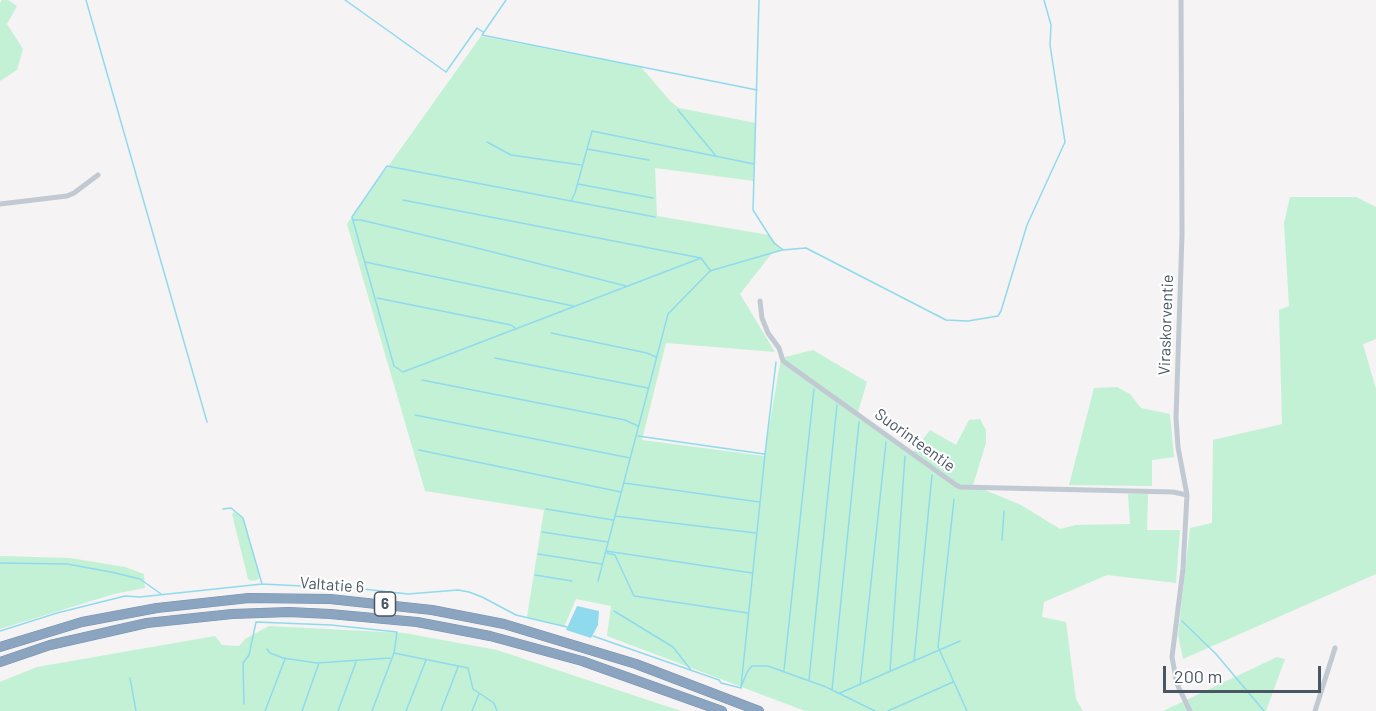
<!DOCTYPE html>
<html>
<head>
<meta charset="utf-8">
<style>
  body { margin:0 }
  #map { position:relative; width:1376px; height:711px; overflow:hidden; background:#f5f3f3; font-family:Barlow,sans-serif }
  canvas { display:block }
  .scale { position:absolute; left:1163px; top:666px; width:158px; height:27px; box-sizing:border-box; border:3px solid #4a5661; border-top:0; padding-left:8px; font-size:18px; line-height:21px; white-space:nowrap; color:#4a5661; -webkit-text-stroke:4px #fff; paint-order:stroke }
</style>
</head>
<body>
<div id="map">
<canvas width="1376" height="711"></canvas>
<div class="scale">200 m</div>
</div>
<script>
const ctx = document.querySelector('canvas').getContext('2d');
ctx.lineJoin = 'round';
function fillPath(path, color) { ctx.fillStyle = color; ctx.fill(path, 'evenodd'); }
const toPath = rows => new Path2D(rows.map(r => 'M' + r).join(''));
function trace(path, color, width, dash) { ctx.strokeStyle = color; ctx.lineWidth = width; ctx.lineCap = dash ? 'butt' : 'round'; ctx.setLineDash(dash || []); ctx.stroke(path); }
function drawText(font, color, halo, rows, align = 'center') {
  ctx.font = font + ' Barlow,sans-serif'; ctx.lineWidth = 4.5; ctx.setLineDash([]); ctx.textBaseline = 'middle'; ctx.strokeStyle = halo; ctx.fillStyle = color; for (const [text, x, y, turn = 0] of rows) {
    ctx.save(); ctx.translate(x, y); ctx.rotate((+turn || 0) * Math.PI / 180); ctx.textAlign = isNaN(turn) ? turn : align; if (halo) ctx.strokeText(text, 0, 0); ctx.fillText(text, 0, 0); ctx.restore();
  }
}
const green = toPath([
  [2,0,8,0,17,6,7,24,23,49,17,70,0,81,0,3],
  [481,36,641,67,671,102,679,108,756,123,754,181,655,168,657,216,769,235,782,250,772,253,740,294,775,352,666,343,642,440,764,456,781,358,813,350,867,382,857,415,912,454,930,430,956,445,969,420,980,419,986,430,986,443,973,485,1021,505,1060,529,1076,525,1130,524,1128,494,1148,494,1147,530,1180,530,1176,583,1107,575,1044,602,1042,617,1066,622,1076,699,1083,711,805,711,607,636,611,606,576,599,564,627,527,617,544,510,425,491,347,224],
  [1290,197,1356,197,1376,207,1376,339,1363,344,1376,389,1376,574,1183,659,1178,635,1190,528,1212,523,1213,440,1282,424,1279,310,1289,306,1284,223],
  [1117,387,1130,394,1141,408,1170,414,1174,457,1152,460,1152,486,1069,485,1094,388],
  [234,512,243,518,260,577,257,580,251,581,248,579,232,514],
  [0,556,70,558,125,567,144,574,145,588,114,594,0,629],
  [269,626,404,633,497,650,681,711,0,711,0,682,37,667,215,636,222,645,239,646,245,639],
  [1277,657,1285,659,1266,711,1163,711]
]);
const water = toPath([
  [577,606,599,611,598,625,591,638,566,630]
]);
const stream = toPath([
  [86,0,207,422],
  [345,0,446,72,477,28,483,32],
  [506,0,482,35,757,90],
  [759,0,753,210,774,243,782,249],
  [678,110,716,156],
  [487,142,511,155,581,165],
  [587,149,649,160],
  [578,184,653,198],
  [403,200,701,258,710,270],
  [571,201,575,193,592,131,754,164],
  [655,217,387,166,352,217,394,366,403,372,701,258],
  [353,220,361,220,469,246,626,286],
  [365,262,573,306],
  [377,298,511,325,515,328],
  [551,333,647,353,656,357],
  [495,358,648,388],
  [422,380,625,420,638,426],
  [415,415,630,458],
  [638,436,764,454],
  [419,450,621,492],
  [624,483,759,502],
  [954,499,938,647,967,711],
  [223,509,231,508,243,518,262,584],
  [546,509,613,520],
  [615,516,756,533],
  [542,532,608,542],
  [1002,540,1004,511],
  [606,551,752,573],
  [607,553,615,555,634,596,748,613],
  [538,554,602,564],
  [0,563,67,564,111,572,140,579,161,594],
  [535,575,572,581],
  [598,581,668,314,710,271,782,250,806,248,946,320,968,321,998,316,1001,311,1027,225,1065,142,1050,45,1051,25,1044,0],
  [614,611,673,647,691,670],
  [1182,621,1216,654,1264,711],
  [0,631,57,613,125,596,140,597,262,584,363,589,408,594,458,590,469,592,482,597,516,615,567,627],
  [593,636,719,680,721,683,741,688],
  [267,649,270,653,283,658,317,663,390,658],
  [394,653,468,668,473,689,494,703,497,711],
  [914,661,932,475],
  [784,670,814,389],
  [890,671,905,456],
  [130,678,136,711],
  [809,680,837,405],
  [860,685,886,442],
  [741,687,765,454,776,362],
  [741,687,747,672,752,666,768,666,826,687,875,711],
  [832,690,859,422],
  [840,693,960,641],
  [244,704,243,663,249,655,256,622,331,625,397,632,394,653,372,711],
  [265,711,285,659],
  [302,711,319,663],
  [338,711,356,662],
  [406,711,426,660],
  [441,711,458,667],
  [472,711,479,694],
  [888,711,953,682]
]);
const minor = toPath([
  [1181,0,1182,235,1176,418,1178,447,1187,495,1183,569,1172,657,1177,684,1190,711],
  [0,204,67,196,74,193,98,175],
  [760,301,762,318,768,333,779,348,783,361,956,485,960,487,1173,492,1187,495],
  [1315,711,1335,648]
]);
const motorway = toPath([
  [0,647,82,622,157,608,249,598,330,599,432,610,504,624,636,664,759,711],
  [0,662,50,645,147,623,232,614,289,612,330,614,417,622,490,636,582,661,722,711]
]);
const shields = [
  [385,604,21]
];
const shieldNames = [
  ["6",385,604]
];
const streetNames = [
  ["Viraskorventie",1166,325,-88],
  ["Suorinteentie",915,440,36],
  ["Valtatie 6",332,585,4]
];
fillPath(green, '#c3f1d5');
fillPath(water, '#90daee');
trace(stream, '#90daee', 1.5);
trace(motorway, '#7690ad', 10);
trace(minor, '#c1cad2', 5);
trace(motorway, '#8ba5c1', 9);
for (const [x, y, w] of shields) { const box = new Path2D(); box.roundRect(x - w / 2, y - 12, w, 24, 4.5); ctx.fillStyle = '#fff'; ctx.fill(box); trace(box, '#4a5661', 1.5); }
drawText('bold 15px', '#4a5661', null, shieldNames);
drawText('16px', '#4a5661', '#fff', streetNames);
</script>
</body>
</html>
